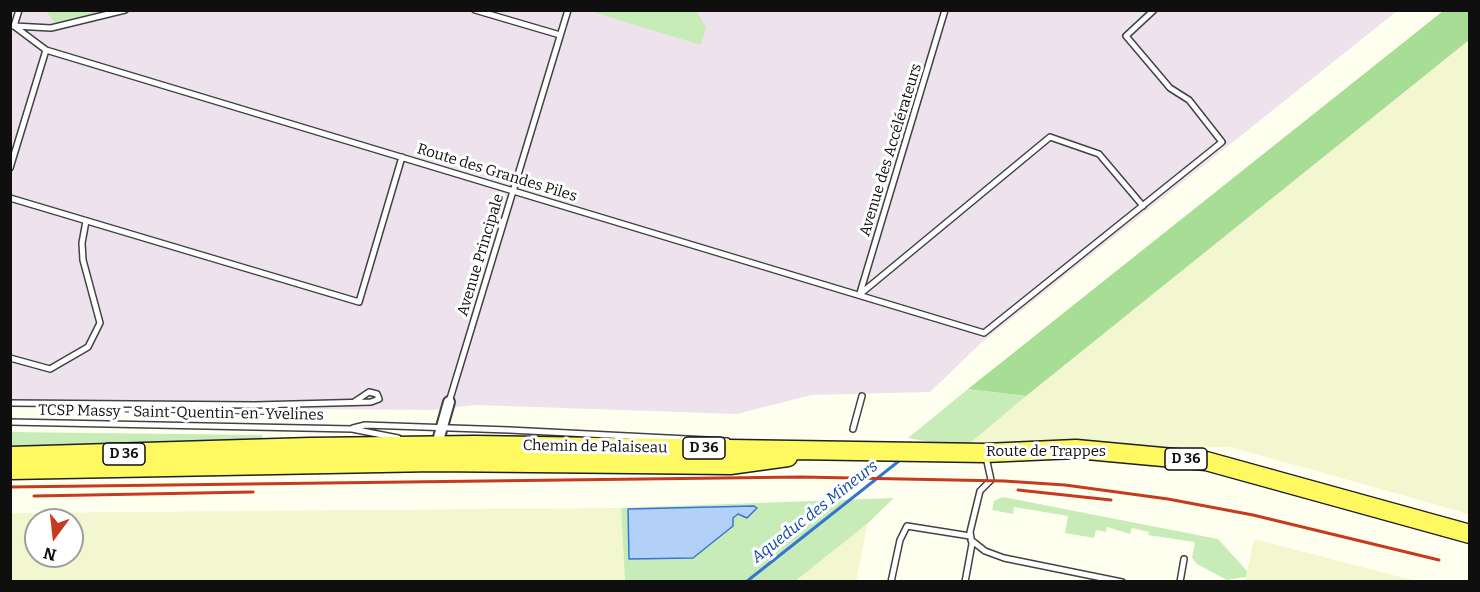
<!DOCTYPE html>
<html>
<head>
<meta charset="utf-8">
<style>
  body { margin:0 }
  #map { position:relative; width:1480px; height:592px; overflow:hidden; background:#fffff0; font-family:Bitter,serif }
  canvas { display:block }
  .frame { position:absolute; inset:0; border:12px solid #0f0f0f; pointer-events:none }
  .north { position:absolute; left:24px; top:508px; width:60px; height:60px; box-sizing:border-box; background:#fff; border:2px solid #9f9f9f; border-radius:50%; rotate:195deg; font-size:16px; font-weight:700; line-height:24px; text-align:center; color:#0f0f0f }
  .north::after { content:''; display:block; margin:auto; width:21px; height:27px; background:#c63a20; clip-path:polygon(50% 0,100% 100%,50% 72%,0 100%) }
</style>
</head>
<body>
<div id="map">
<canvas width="1480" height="592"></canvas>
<div class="frame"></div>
<div class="north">N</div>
</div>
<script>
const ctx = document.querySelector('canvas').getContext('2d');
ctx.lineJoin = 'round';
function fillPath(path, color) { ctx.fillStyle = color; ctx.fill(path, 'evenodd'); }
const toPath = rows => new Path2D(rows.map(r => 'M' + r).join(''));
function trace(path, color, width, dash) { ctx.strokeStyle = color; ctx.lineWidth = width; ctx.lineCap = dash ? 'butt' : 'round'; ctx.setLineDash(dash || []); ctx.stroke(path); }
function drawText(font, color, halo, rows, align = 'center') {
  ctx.font = font + ' Bitter,serif'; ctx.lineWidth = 6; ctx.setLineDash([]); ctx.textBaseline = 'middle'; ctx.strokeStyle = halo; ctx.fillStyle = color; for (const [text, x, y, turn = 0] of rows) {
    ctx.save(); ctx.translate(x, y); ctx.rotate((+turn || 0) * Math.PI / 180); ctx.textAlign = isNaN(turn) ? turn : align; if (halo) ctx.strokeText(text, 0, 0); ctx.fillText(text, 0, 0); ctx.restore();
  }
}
const industrial = toPath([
  [11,11,1397,11,981,343,930,392,811,395,737,414,475,405,433,410,11,407]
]);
const farmland = toPath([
  [1469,39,1469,514,1231,447,954,451],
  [621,508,625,581,11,581,10,513],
  [36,520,72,520,72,556,36,556],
  [868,522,856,581,792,581],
  [1254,539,1416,581,1245,581]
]);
const green = toPath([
  [46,11,114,11,56,24],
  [589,11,697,11,706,28,701,45],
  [968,389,1026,396,964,448,908,438],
  [11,432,262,435,263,442,11,449],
  [1003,497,1218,539,1247,571,1246,577,1227,580,1197,564,1192,558,1195,542,1148,535,1149,532,1132,528,1130,534,1107,527,1106,532,1096,530,1094,538,1065,533,1068,516,1014,507,1013,514,992,510,994,501],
  [894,498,868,523,794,582,625,581,621,508]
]);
const forest = toPath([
  [1443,11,1469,11,1469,40,1026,396,968,389]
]);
const water = toPath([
  [754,506,757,508,747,518,738,514,733,518,733,526,693,558,629,559,628,509,754,506]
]);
const stream = toPath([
  [746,582,899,461]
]);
const lane = toPath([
  [19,10,14,26,51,28,125,10],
  [475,10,560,35],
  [10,26,14,26,46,50,984,333,1222,142,1189,100,1170,88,1126,36,1154,10],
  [10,168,46,50],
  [10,198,359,302,402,157],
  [860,293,945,10],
  [859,295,1050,137,1099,154,1143,206],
  [10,358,50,369,88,347,100,323,83,260,82,243,86,221],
  [449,402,568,10],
  [10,403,255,405,371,402,379,399,377,394,369,392,354,402],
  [10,422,352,429,398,438],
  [353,428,365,425,509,430,727,441],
  [853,429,862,396],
  [971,540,985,551,1004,558,1122,582],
  [891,582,900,540,907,526,970,536],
  [965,582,972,544,970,532,980,491,991,480,986,457],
  [1180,582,1184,559]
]);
const street = toPath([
  [436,448,449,402]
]);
const primary = toPath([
  [10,456,310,447,475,445,985,453,1076,449,1206,461,1470,534],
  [10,470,434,462,730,465,788,457]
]);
const rail = toPath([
  [10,487,801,477,1004,481,1065,485,1168,499,1253,515,1439,560],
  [1018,490,1111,500],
  [34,496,253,492]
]);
const shields = [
  [704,448,42],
  [124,454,42],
  [1186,459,42]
];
const shieldNames = [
  ["D 36",704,448],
  ["D 36",124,454],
  ["D 36",1186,459]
];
const streetNames = [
  ["Avenue des Accélérateurs",891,150,-73],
  ["Route des Grandes Piles",497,173,17],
  ["Avenue Principale",481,255,-73],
  ["TCSP Massy - Saint-Quentin-en-Yvelines",181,413,1],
  ["Chemin de Palaiseau",595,447,1],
  ["Route de Trappes",1046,452]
];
const waterNames = [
  ["Aqueduc des Mineurs",815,512,-38]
];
fillPath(industrial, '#eee3ed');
fillPath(farmland, '#f2f7cf');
fillPath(green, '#c8ecb8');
fillPath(forest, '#a8dd96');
fillPath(water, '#b3d0f9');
trace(water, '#3675d3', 1.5);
trace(stream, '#3675d3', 3);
trace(lane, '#424242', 8);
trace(street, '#424242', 14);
trace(primary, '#202020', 21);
trace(lane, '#fff', 5);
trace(street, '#fff', 10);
trace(primary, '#fef861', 18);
trace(rail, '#c63a20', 3);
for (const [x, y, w] of shields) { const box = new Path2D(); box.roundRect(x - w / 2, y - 11, w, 22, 4.5); ctx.fillStyle = '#fff'; ctx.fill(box); trace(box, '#0f0f0f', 1.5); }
drawText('bold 14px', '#0f0f0f', null, shieldNames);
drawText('15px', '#0f0f0f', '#fff', streetNames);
drawText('italic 16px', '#1147a7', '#fff', waterNames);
</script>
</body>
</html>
